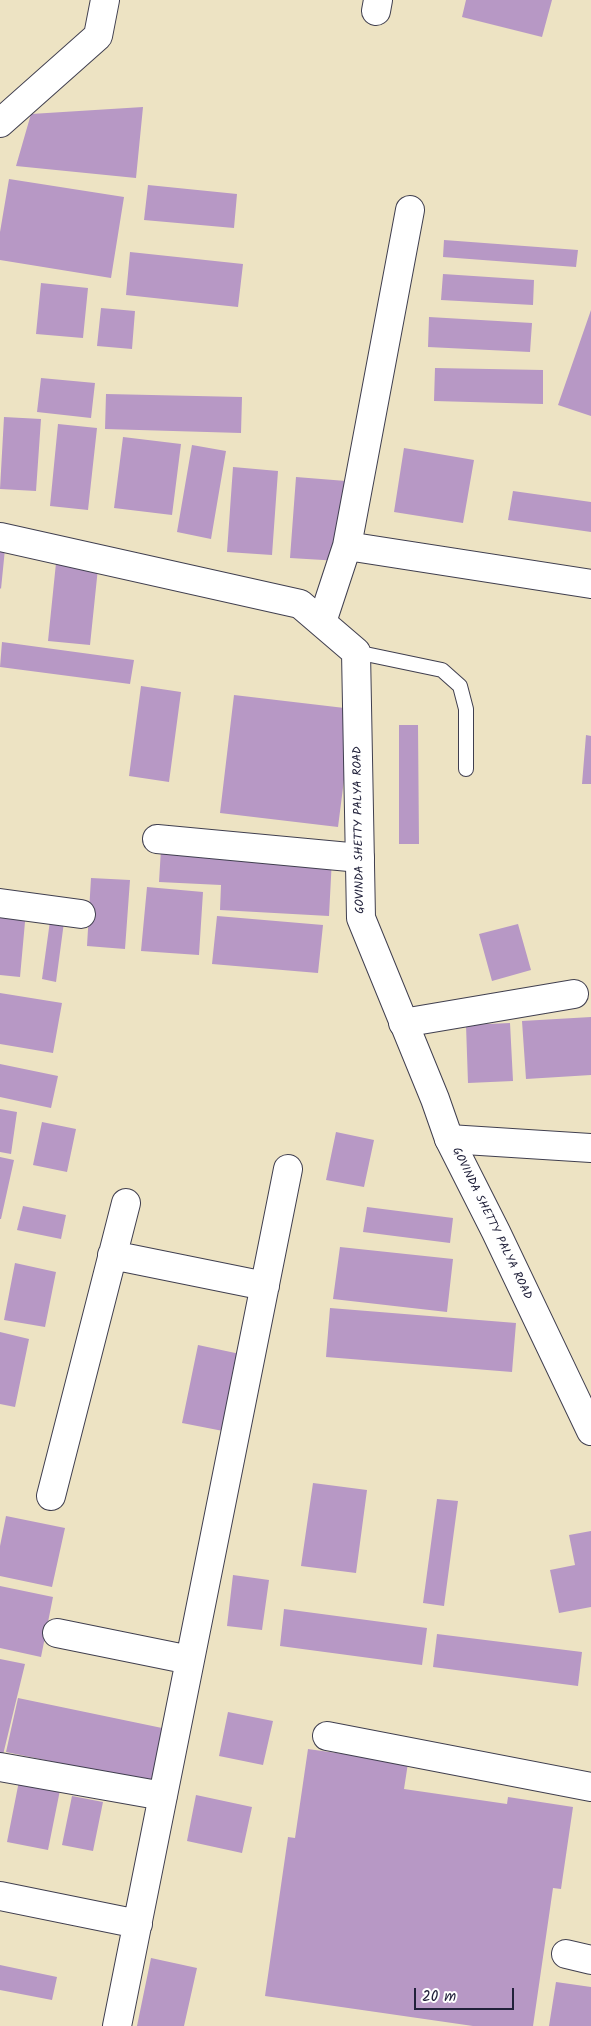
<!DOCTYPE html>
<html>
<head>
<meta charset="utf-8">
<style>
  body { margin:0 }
  #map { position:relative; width:591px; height:2026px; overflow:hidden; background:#ede3c3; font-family:Kalam,sans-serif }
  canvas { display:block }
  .scale { position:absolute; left:414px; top:1988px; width:100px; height:22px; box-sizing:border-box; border:2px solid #22223b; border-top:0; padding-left:6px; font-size:15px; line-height:18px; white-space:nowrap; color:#22223b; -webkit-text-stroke:4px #fff; paint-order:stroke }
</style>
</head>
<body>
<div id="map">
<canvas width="591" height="2026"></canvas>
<div class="scale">20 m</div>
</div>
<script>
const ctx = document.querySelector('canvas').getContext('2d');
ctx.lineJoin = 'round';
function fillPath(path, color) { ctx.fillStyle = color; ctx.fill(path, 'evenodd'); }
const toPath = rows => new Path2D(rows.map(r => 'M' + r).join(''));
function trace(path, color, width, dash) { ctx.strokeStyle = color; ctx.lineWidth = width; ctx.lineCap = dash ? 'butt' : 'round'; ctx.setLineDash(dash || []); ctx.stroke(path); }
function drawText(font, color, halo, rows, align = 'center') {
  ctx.font = font + ' Kalam,sans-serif'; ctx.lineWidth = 5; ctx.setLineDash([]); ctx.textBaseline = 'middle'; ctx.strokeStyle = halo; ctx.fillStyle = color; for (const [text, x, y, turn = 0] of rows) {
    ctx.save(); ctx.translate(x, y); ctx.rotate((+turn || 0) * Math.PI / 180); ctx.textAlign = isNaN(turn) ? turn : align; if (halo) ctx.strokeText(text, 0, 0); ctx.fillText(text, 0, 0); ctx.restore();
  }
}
const building = toPath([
  [466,0,552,0,542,37,462,17],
  [143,107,136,178,16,166,31,114],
  [9,179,124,197,111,278,0,260,0,232],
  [148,185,237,194,234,228,144,220],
  [444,240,578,250,576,267,443,257],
  [130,252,243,264,238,307,126,295],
  [443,274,534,280,533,305,441,300],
  [41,283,88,288,83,338,36,334],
  [101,308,135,311,132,349,97,346],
  [591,310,591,416,558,405],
  [429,317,532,323,530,352,428,347],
  [435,368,543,370,543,404,434,401],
  [41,378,95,383,91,418,37,412],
  [106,394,242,397,241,433,105,429],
  [4,417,41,419,36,491,0,489],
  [58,424,97,428,88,510,50,506],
  [123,437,181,444,172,515,114,508],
  [192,445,226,451,211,539,177,532],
  [404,448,474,460,463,523,394,512],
  [233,467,278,471,272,555,227,552],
  [296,477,346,481,340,561,290,558],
  [513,491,591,502,591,532,508,520],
  [0,548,5,549,1,589,0,588],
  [56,563,98,568,90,645,48,641],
  [2,642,134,660,130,684,0,667],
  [141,686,181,692,169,782,129,776],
  [234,695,353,709,338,827,220,813],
  [399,725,418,725,419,844,399,844],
  [586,735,591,736,591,784,582,784],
  [161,849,332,858,329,916,220,910,221,885,159,882],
  [91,878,130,880,125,949,87,946],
  [147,887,203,892,199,955,141,951],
  [0,908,26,911,20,977,0,975],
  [217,916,323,925,318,973,212,964],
  [50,921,64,922,56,982,42,979],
  [518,924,531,970,492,981,479,934],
  [0,993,62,1003,53,1053,0,1044],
  [591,1017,591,1075,526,1079,522,1021],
  [510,1023,513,1081,468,1083,466,1025],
  [0,1064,58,1076,51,1108,0,1097],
  [0,1109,17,1112,11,1154,0,1152],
  [42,1122,76,1129,67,1172,33,1165],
  [336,1132,374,1140,364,1187,326,1180],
  [0,1157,14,1160,1,1219,0,1219],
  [23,1206,66,1215,61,1239,17,1230],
  [367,1207,453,1218,450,1243,363,1232],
  [340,1247,453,1259,447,1312,333,1299],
  [15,1263,56,1272,45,1327,4,1320],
  [330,1308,516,1323,512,1372,326,1357],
  [0,1332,29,1339,15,1407,0,1404],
  [198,1345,240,1354,223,1431,182,1423],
  [313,1483,367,1490,356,1573,301,1566],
  [437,1499,458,1501,444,1606,423,1603],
  [6,1516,65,1528,52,1587,0,1576,0,1546],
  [591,1531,591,1607,559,1613,550,1570,575,1565,569,1535],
  [233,1575,269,1580,262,1630,227,1626],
  [0,1586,53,1597,41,1657,0,1648],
  [284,1609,427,1628,422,1665,280,1646],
  [437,1634,582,1652,578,1686,433,1667],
  [0,1659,25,1664,2,1759,0,1758],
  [18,1698,162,1728,151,1782,6,1752],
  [228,1712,273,1721,263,1765,219,1756],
  [308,1749,408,1763,404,1789,507,1804,508,1797,573,1807,561,1889,553,1888,533,2026,473,2026,265,1996,288,1837,295,1838],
  [19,1781,60,1790,48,1850,7,1842],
  [196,1795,252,1807,242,1853,187,1841],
  [72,1796,103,1802,93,1851,62,1845],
  [151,1958,197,1968,184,2026,137,2026],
  [0,1965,57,1977,52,2000,0,1990],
  [556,1982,591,1987,591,2026,549,2026]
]);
const service = toPath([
  [356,652,442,670,460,686,466,709,466,769]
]);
const minor = toPath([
  [376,11,378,0],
  [0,123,98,36,105,0],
  [347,546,591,584],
  [322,622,347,546,410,210],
  [157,839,360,858],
  [0,903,81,914],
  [403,1023,574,994],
  [449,1139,591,1148],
  [112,1255,265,1286],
  [51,1496,126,1203],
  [57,1633,190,1660],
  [327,1736,591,1787],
  [0,1767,163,1796],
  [0,1896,138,1924],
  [566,1954,591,1960],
  [117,2026,288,1169]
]);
const tertiary = toPath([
  [0,537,300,604,356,652,361,918,435,1099,449,1139,496,1232,591,1431]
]);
const streetNames = [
  ["GOVINDA SHETTY PALYA ROAD",360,830,-91],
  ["GOVINDA SHETTY PALYA ROAD",491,1224,64]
];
fillPath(building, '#b798c5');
trace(service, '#403f4f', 16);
trace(minor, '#403f4f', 30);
trace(tertiary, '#403f4f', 30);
trace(service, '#fff', 14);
trace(minor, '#fff', 28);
trace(tertiary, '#fff', 28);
drawText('12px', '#22223b', '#fff', streetNames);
</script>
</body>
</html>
